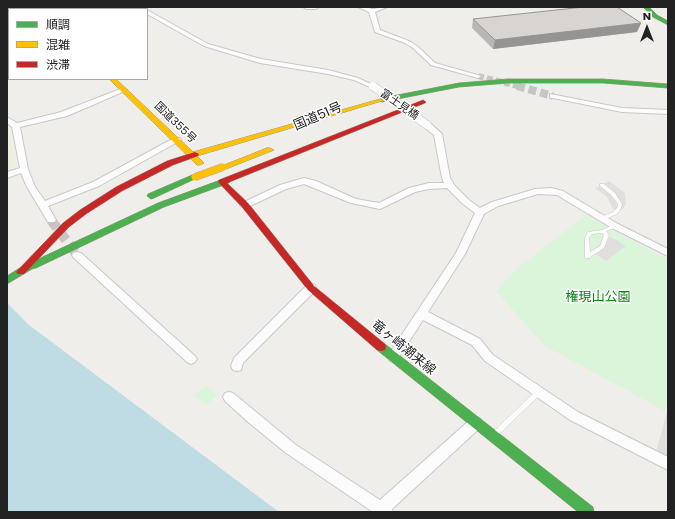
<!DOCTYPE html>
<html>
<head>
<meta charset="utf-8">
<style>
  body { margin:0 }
  #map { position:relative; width:675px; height:519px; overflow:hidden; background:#f0eeeb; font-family:Poppins,"Noto Sans JP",sans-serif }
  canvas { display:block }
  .frame { position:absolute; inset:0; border:8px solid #222; pointer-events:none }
  .legend { position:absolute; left:8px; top:8px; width:140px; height:72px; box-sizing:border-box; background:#fff; border:1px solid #a7a7a7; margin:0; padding:5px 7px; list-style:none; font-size:12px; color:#222 }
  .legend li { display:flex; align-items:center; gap:8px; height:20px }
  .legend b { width:20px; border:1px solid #a7a7a7 }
  .north { position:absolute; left:627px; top:8px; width:40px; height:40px; -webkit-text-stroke:3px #fff; paint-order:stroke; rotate:0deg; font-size:11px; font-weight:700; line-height:16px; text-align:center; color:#222 }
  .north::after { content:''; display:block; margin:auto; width:14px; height:18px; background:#222; clip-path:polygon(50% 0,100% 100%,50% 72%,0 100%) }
</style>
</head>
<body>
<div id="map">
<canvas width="675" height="519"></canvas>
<div class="frame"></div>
<ul class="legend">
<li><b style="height:5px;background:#4caf50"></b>順調</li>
<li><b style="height:5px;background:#ffc107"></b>混雑</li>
<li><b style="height:5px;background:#c62828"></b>渋滞</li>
</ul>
<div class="north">N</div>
</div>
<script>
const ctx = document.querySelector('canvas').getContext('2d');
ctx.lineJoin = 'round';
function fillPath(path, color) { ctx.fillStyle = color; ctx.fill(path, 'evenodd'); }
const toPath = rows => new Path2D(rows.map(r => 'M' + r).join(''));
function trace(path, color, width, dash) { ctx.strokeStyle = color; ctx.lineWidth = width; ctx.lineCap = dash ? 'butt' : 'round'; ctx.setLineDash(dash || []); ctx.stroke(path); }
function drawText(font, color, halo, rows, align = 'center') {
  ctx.font = font + ' Poppins,"Noto Sans JP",sans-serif'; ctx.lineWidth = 3; ctx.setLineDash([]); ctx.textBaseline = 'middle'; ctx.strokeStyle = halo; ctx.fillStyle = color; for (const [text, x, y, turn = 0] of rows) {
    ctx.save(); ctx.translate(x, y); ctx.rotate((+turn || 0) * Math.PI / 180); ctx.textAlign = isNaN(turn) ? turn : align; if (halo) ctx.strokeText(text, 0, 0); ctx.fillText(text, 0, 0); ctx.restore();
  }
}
const farmland = toPath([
  [7,129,9,130,15,170,7,173]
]);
const park = toPath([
  [586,215,668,260,668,402,665,411,545,346,496,291,520,266],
  [206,386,218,395,206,405,194,395]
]);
const parking = toPath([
  [609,181,625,193,626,204,623,209,619,211,613,209,607,197,595,188],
  [611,237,626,246,606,261,591,251],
  [668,407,668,463,655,457]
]);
const water = toPath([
  [7,303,29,325,279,512,7,512]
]);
const streetTunnelFar2 = toPath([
  [478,76,521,87]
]);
const streetTunnelFar1 = toPath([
  [517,86,553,96]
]);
const streetTunnel = toPath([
  [51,220,75,252]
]);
const lane = toPath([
  [600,184,604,184,615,193,622,204,621,208,617,214,603,220,601,218,601,217,613,212,617,208,618,204,611,195,600,186,600,184],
  [615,224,617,226,617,227,606,231,609,235,604,248,589,258,585,258,585,238,588,232,602,230,615,224],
  [602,233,604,235,600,246,590,252,589,238,592,234,602,233],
  [539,389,541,390,542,392,541,394,498,435,496,436,494,435,493,433,494,431,537,390,539,389]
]);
const street = toPath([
  [7,7,17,7,7,11,7,7],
  [303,7,319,7,316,9,306,9,303,7],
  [358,7,366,7,372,9,387,7,375,12,380,30,409,41,417,46,435,63,481,76,478,78,431,65,413,48,405,43,375,32,369,12,358,7],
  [147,10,208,44,261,59,328,70,358,78,375,86,372,88,354,80,328,74,260,63,204,46,147,14,147,10],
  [123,88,127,90,125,91,67,116,20,127,28,169,35,187,45,201,93,182,174,138,180,138,181,140,99,186,48,206,56,220,54,222,48,222,27,187,21,173,7,178,7,172,20,168,12,127,7,123,7,117,17,123,61,112,123,88],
  [550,94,622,108,668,110,668,114,622,112,553,98,550,98,550,94],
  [424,123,430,123,442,134,450,178,455,186,469,200,480,208,492,202,535,189,551,188,563,191,618,224,668,249,668,256,612,228,557,195,538,194,498,206,484,214,465,254,428,312,480,339,493,355,578,412,668,457,668,470,570,420,485,361,472,345,423,320,397,360,393,362,389,360,387,357,389,354,456,253,475,213,463,204,447,188,429,189,415,192,380,209,351,203,304,184,286,189,248,207,242,207,240,205,242,203,280,185,304,178,316,181,356,199,379,203,409,188,429,183,444,183,442,178,434,135,424,127,424,123],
  [77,252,81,253,195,356,197,359,195,362,191,364,187,362,73,257,72,255,73,253,77,252],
  [311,284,315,285,316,288,315,291,243,363,241,370,237,371,233,370,231,366,234,358,307,285,311,284],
  [229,392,233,393,296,445,380,500,471,419,476,417,481,419,482,423,481,427,392,509,393,512,373,512,286,453,248,422,225,401,223,397,225,393,229,392]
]);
const fast = toPath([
  [643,7,649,7,657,15,668,21,668,25,653,17,643,7],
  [508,79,603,79,668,84,668,88,603,83,508,83,459,87,382,102,379,100,382,98,459,83,508,79],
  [192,175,195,175,199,177,154,198,151,199,147,196,148,194,192,175],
  [223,179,226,179,230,181,229,183,164,207,36,268,32,269,7,284,7,276,29,262,34,261,158,203,223,179],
  [381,343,385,344,593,507,594,512,578,512,377,350,376,347,377,344,381,343]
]);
const slow = toPath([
  [109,79,116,79,193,152,380,99,385,100,197,156,204,163,200,165,197,165,109,79],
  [267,148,270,148,274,150,226,169,223,169,219,167,267,148]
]);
const jam = toPath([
  [34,7,40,7,42,9,36,9,34,7],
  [423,100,426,102,425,103,227,183,248,203,314,286,385,344,386,347,385,350,381,351,377,350,308,290,242,207,218,182,219,180,423,100],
  [195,152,199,154,198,156,173,165,122,191,86,214,69,227,24,274,18,274,16,272,18,270,63,223,80,210,116,187,167,161,195,152]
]);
const streetBridgeFar1 = toPath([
  [372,86,374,87]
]);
const streetBridge = toPath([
  [373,86,427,125]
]);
const slowBridge = toPath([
  [195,177,223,167]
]);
const wall = toPath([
  [473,19,641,23,637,32,493,49,472,28]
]);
const shadedWall = toPath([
  [641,23,637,32,493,49,495,40]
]);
const building = toPath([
  [584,7,617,7,641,23,495,40,473,19,584,7]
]);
const farStreetnames = [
  ["富士見橋",399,105,35],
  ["国道355号",175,123,44]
];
const streetNames = [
  ["国道51号",318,117,-23],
  ["竜ヶ崎潮来線",403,348,39]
];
const parkNames = [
  ["権現山公園",598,298]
];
fillPath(farmland, '#efefdf');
fillPath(park, '#daf5da');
fillPath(parking, '#e0dfde');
fillPath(water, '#bfdbe3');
trace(streetTunnelFar2, '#c7c5c3', 6, [6, 3]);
trace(streetTunnelFar1, '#c7c5c3', 8, [8, 4]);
trace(streetTunnel, '#c7c5c3', 10, [10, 5]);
trace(lane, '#c9c8c7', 1);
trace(street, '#c9c8c7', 2);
trace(fast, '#999a82', 1);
trace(slow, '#999a82', 1);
trace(jam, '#999a82', 1);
fillPath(lane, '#fdfcfc');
fillPath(street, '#fdfcfc');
fillPath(fast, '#4caf50');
fillPath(slow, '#ffc107');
fillPath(jam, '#c62828');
trace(streetBridgeFar1, '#c9c8c7', 7, []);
trace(streetBridge, '#c9c8c7', 9, []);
trace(slowBridge, '#c5a2ac', 8, []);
trace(streetBridgeFar1, '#fdfcfc', 6);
trace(streetBridge, '#fdfcfc', 8);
trace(slowBridge, '#ffc107', 7);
fillPath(wall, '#b9b6b5');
fillPath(shadedWall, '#969493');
fillPath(building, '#d7d4d2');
trace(building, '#969493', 1);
drawText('11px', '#222', '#fff', farStreetnames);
drawText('13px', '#222', '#fff', streetNames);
drawText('13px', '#0c8416', '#fff', parkNames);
</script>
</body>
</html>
